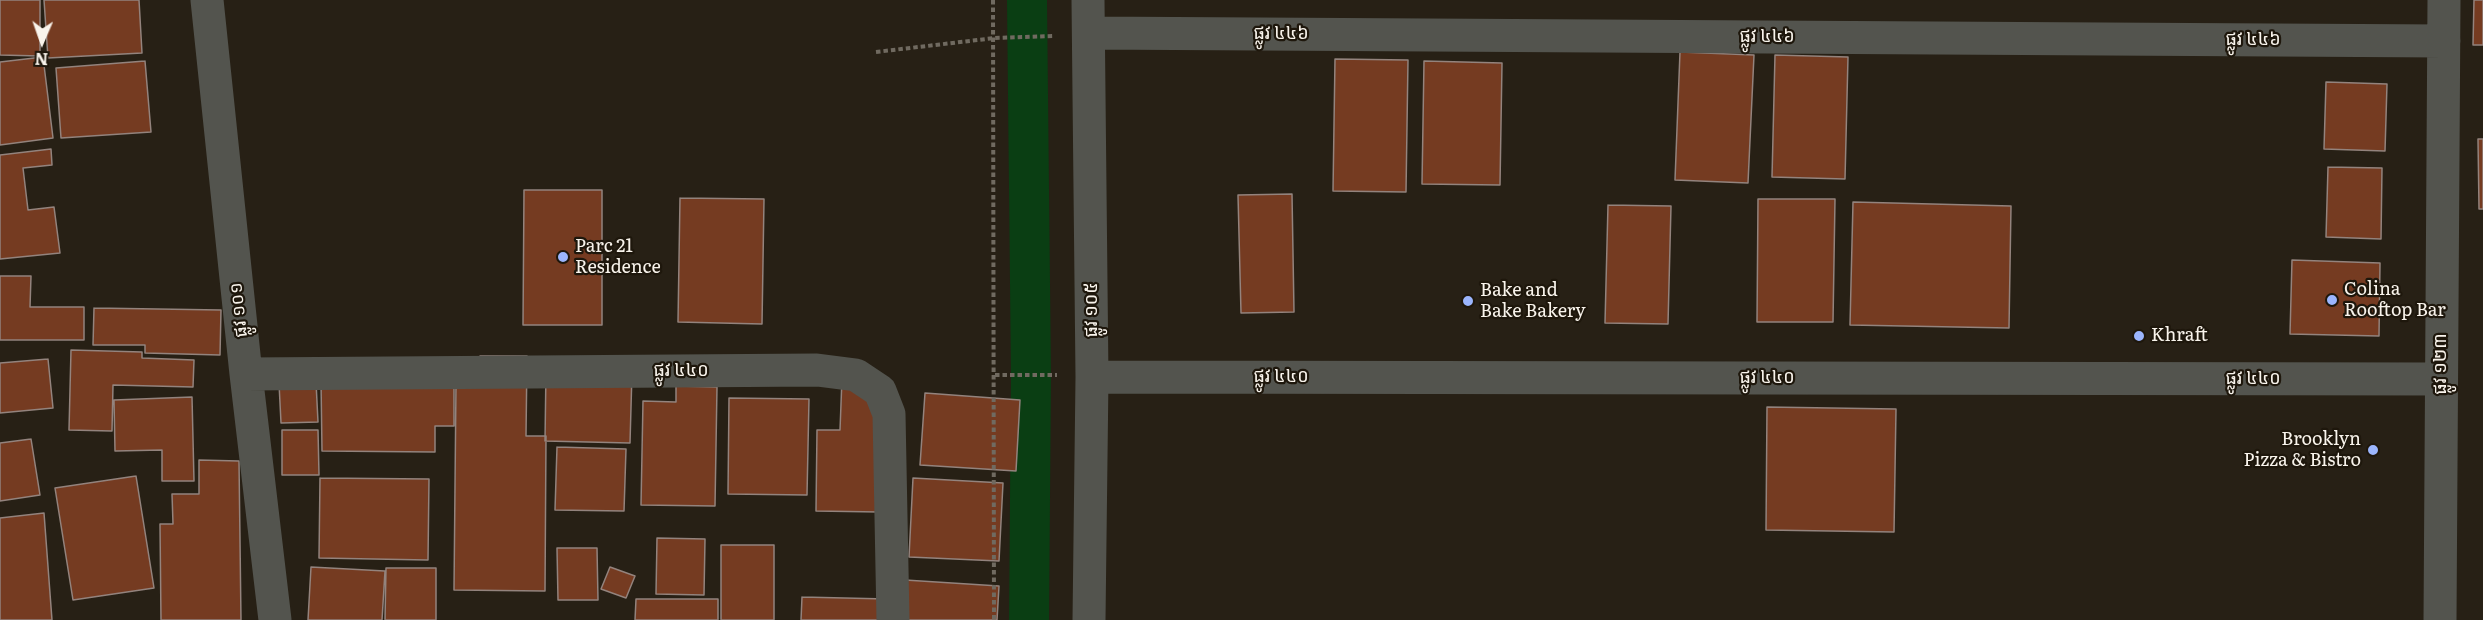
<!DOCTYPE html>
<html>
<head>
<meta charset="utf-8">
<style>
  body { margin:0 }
  #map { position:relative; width:2483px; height:620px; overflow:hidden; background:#272015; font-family:Literata,serif }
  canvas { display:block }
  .north { position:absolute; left:12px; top:12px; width:60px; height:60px; -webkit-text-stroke:4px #1e170c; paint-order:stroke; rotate:182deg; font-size:16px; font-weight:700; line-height:24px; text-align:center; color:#f9f4ec }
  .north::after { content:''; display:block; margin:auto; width:21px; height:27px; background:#f9f4ec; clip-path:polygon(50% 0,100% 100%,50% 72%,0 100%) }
</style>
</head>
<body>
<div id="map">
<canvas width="2483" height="620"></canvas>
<div class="north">N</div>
</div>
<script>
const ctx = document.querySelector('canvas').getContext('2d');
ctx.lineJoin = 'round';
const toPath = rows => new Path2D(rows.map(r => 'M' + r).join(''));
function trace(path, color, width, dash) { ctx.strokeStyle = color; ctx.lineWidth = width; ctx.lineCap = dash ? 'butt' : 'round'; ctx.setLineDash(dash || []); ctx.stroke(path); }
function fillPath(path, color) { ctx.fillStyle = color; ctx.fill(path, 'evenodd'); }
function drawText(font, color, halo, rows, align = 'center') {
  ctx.font = font + ' Literata,"Noto Sans Khmer",serif'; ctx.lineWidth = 4.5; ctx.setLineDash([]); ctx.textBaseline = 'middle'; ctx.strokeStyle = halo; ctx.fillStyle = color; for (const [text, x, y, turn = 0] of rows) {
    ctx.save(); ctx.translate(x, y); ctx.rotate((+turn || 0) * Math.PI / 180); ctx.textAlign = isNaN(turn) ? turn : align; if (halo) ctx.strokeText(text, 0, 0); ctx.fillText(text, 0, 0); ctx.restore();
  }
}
const canal = toPath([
  [1027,0,1031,377,1029,620]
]);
const building = toPath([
  [0,0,40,0,40,56,0,55,0,0],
  [44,0,139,0,142,53,48,58,44,0],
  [2474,0,2483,0,2483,45,2473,45,2474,0],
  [1680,52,1754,55,1748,183,1675,180,1680,52],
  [1775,55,1848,57,1845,179,1772,177,1775,55],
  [43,57,53,138,0,145,0,62,43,57],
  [1335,59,1408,60,1406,192,1333,191,1335,59],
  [145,61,151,132,61,138,56,68,145,61],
  [1424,61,1502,63,1500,185,1422,184,1424,61],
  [2326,82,2387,84,2385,151,2324,149,2326,82],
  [2478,139,2483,139,2483,209,2479,209,2478,139],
  [51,149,52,165,23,168,28,210,54,207,60,253,0,259,0,155,51,149],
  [2328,167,2382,168,2381,239,2326,237,2328,167],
  [524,190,602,190,602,325,523,325,524,190],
  [1292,194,1294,312,1241,313,1238,195,1292,194],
  [680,198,764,199,762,324,678,322,680,198],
  [1758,199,1835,199,1833,322,1757,322,1758,199],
  [1853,202,2011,206,2009,328,1850,325,1853,202],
  [1608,205,1671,206,1668,324,1605,323,1608,205],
  [2292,260,2380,263,2379,336,2290,334,2292,260],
  [0,276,31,276,30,307,84,307,84,340,0,340,0,276],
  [94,308,221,310,220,355,145,353,145,345,93,345,94,308],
  [71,350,142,352,142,358,194,360,193,387,113,385,112,431,69,430,71,350],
  [480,356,527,356,526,436,546,436,545,591,454,590,456,384,480,383,480,356],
  [48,359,53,408,0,413,0,363,48,359],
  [546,370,632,372,630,443,545,441,546,370],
  [842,378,881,379,879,512,816,511,817,430,840,430,842,378],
  [321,381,454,381,454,426,435,426,435,452,322,451,321,381],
  [316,382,318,422,281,423,279,383,316,382],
  [676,386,717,387,715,506,641,505,643,401,676,402,676,386],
  [925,393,1020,400,1016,471,920,465,925,393],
  [192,397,194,481,162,481,162,450,115,451,114,400,192,397],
  [729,398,809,399,807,495,728,494,729,398],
  [1767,407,1896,409,1894,532,1766,530,1767,407],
  [282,430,318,430,319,475,282,475,282,430],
  [31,439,40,495,0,501,0,443,31,439],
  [557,447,626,449,624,511,555,510,557,447],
  [199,460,239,461,241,620,161,620,160,524,173,524,172,494,199,494,199,460],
  [136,476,154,588,73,600,55,488,136,476],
  [320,478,429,479,428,560,319,558,320,478],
  [913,478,1003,483,999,561,909,557,913,478],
  [44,513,52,620,0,620,0,518,44,513],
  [657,538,705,539,704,595,656,594,657,538],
  [721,545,774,545,774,620,721,620,721,545],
  [557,548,597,548,598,600,558,600,557,548],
  [311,567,385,571,382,620,308,620,311,567],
  [610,567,635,576,626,598,601,589,610,567],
  [386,568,436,568,436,620,385,620,386,568],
  [905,580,999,586,997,620,903,620,905,580],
  [802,597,887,599,886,620,801,620,802,597],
  [636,599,718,599,718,620,635,620,636,599]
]);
const path = toPath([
  [993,0,994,620],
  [876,52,995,38,1053,36],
  [995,375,1057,375]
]);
const minor = toPath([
  [207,0,246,374,275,620],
  [1088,0,1092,377,1089,620],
  [1090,33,2444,41],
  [246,374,817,370,856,375,880,391,889,414,893,620],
  [1092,377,2441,379],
  [2440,620,2444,0]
]);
const markers = [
  [563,257,6,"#9bb5fd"],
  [2332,300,6,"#9bb5fd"],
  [1468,301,6,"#9bb5fd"],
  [2139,336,6,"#9bb5fd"],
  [2373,450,6,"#9bb5fd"]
];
const streetNames = [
  ["ផ្លូវ ៤៤៦",1281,34],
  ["ផ្លូវ ៤៤៦",1767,37],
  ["ផ្លូវ ៤៤៦",2253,40],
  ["ផ្លូវ ១០១",239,310,-96],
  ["ផ្លូវ ១០៥",1092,310,-90],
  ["ផ្លូវ ១២៣",2441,364,-90],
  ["ផ្លូវ ៤៤០",681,371],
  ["ផ្លូវ ៤៤០",1281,377],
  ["ផ្លូវ ៤៤០",1767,378],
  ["ផ្លូវ ៤៤០",2253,379]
];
const poiNames = [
  ["Parc 21",575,247],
  ["Residence",575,268],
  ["Colina",2344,290],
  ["Rooftop Bar",2344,311],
  ["Bake and",1480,291],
  ["Bake Bakery",1480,312],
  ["Khraft",2151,336],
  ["Brooklyn",2361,440,"right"],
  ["Pizza & Bistro",2361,461,"right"]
];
trace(canal, '#0a3e13', 40);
fillPath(building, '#753b21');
trace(building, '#93837d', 1.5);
trace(path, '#706a60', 4, [4.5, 3]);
trace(minor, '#53544e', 33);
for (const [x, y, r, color] of markers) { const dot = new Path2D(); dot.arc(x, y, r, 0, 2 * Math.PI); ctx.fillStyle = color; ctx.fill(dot); trace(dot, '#1e170c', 2); }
drawText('18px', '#f9f4ec', '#1e170c', streetNames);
drawText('18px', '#f9f4ec', '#1e170c', poiNames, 'left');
</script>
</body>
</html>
